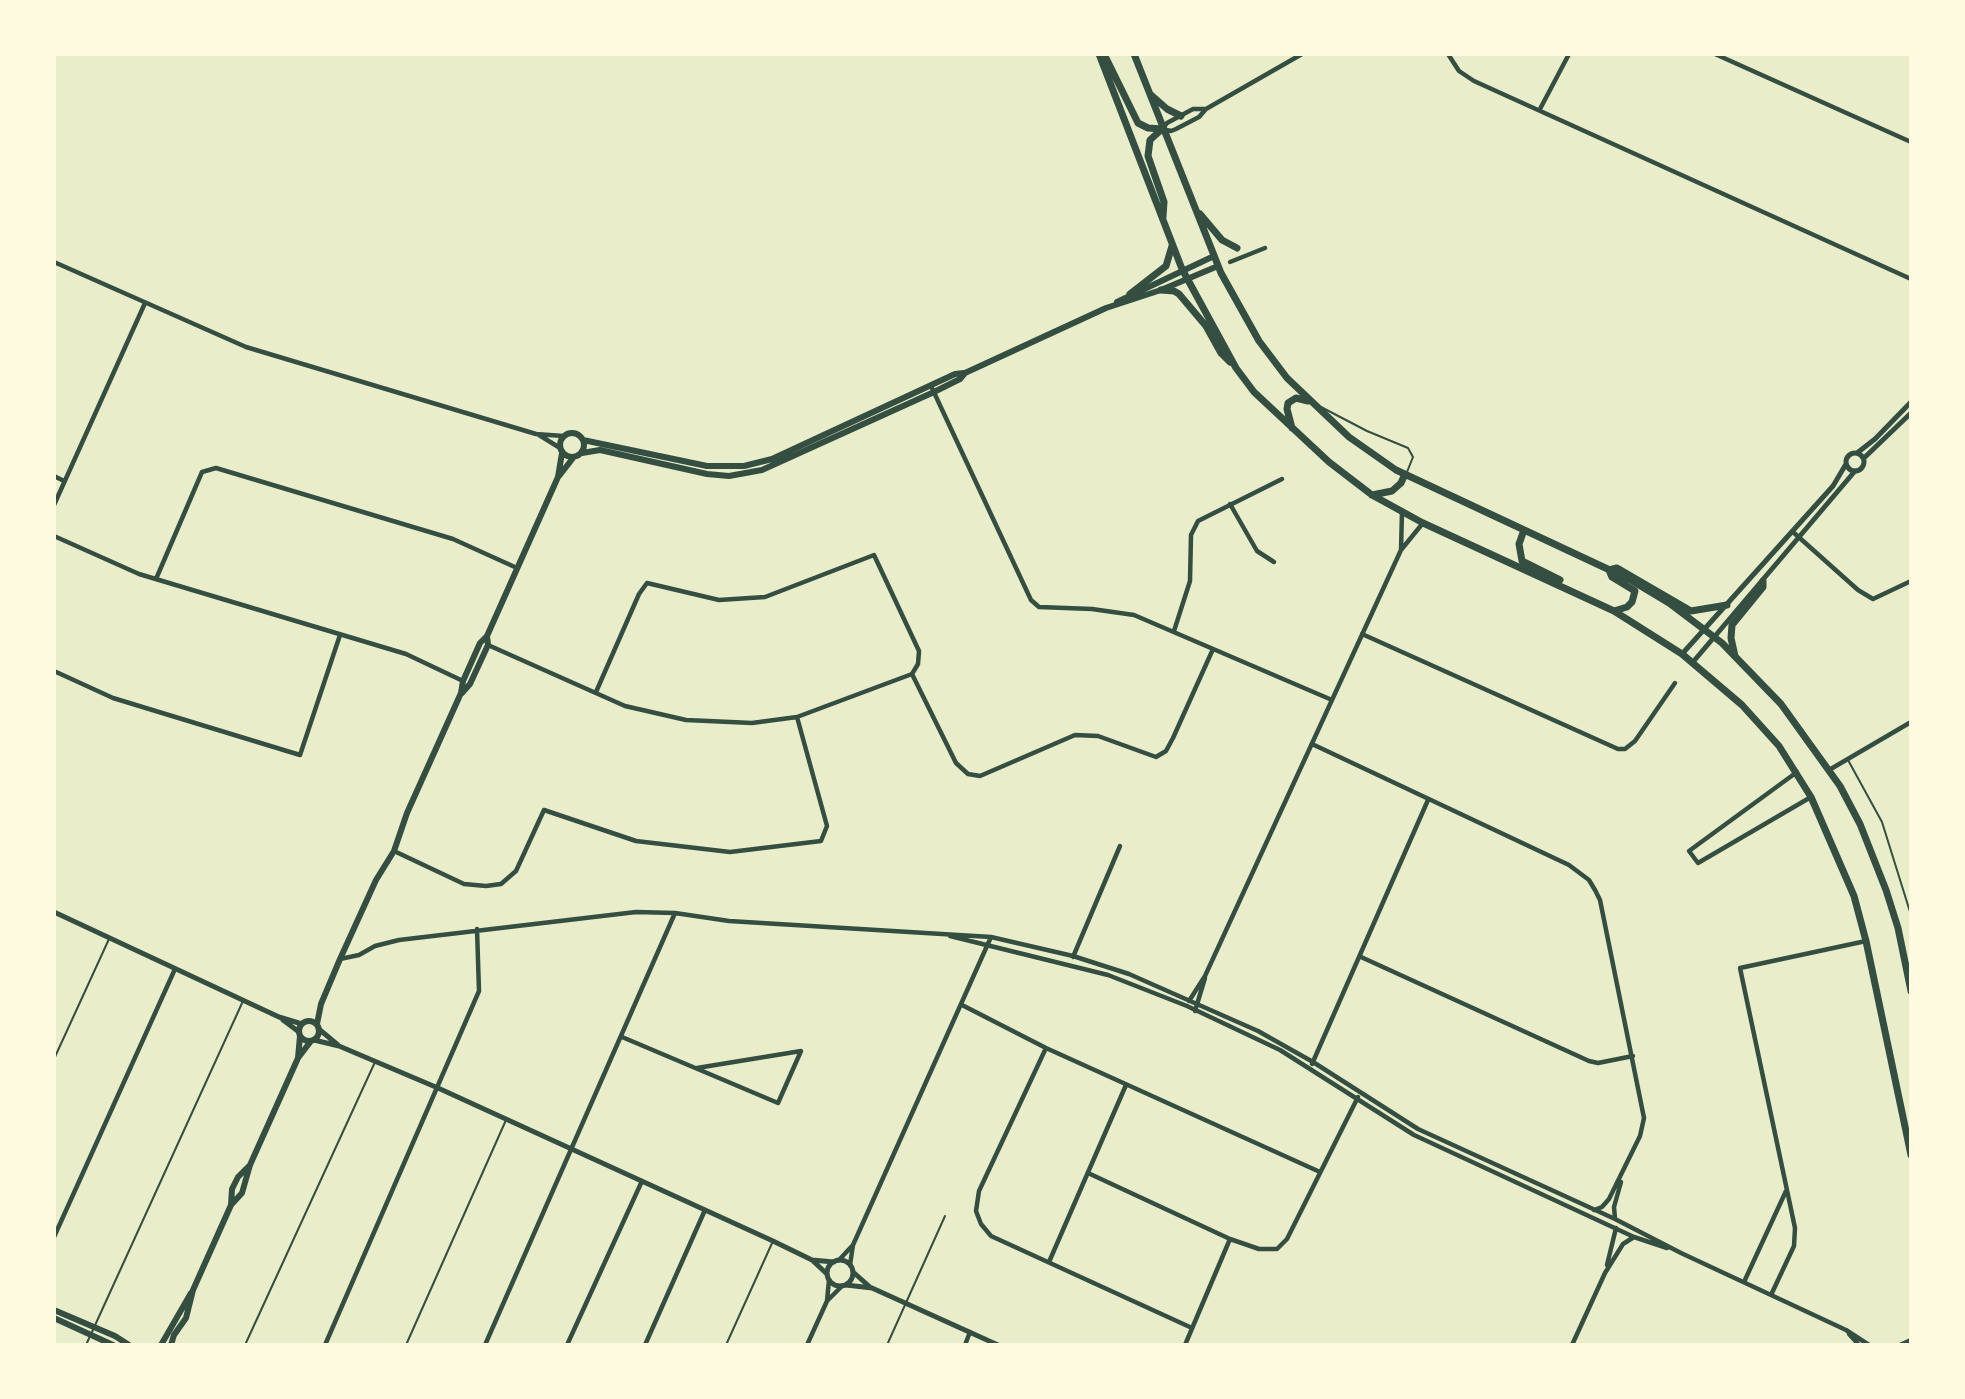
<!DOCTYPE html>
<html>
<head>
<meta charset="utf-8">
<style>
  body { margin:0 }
  #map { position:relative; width:1965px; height:1399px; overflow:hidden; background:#e9edc9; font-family:Rubik,sans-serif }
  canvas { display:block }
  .frame { position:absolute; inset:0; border:56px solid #fefae0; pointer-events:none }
</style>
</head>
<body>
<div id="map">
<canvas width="1965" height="1399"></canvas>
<div class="frame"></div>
</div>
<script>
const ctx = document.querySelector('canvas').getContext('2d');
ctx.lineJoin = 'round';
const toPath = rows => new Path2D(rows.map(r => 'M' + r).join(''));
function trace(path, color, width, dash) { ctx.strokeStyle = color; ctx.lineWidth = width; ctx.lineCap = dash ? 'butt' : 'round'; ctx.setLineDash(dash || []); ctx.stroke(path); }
const service = toPath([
  [1321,407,1367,431,1408,448,1413,457,1407,472],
  [1848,760,1882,822,1911,915],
  [54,1059,109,939],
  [86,1345,243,1001],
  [245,1345,375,1062],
  [406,1345,506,1120],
  [726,1345,773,1241],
  [887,1345,945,1216]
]);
const minor = toPath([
  [1448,54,1459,71,1474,81,1911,279],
  [1715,54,1911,142],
  [1206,109,1193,109,1167,123,1162,129,1171,131,1176,129,1199,117,1206,109,1302,54],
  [1540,109,1569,54],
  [54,262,246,347,536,434,563,436],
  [1230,262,1265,248],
  [931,386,1031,600,1039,607,1092,609,1134,615,1332,700],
  [539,435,560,448],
  [54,476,64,481],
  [1230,504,1257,551,1274,562],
  [54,505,145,303],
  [1793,532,1858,590,1873,599,1911,581],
  [54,536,139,574,406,654,463,681],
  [1401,550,1402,512],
  [156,579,202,472,216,468,453,539,517,568],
  [1174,631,1190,581,1191,535,1198,521,1282,479],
  [1362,634,1618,749,1625,749,1635,741,1675,683],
  [488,645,625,706,686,720,752,723,797,717,912,674],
  [54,671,113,698,300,755,340,635],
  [912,674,956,763,968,774,980,776,1075,735,1098,736,1156,757,1166,751,1173,738,1213,649],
  [596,692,639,594,647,583,719,600,765,597,874,555,919,651,918,664,912,674],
  [1312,744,1569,865,1589,880,1595,890,1600,900,1644,1118,1640,1136,1609,1199,1602,1207,1594,1210],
  [1829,770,1911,722],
  [1797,772,1689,851,1698,863,1811,797],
  [394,851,464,884,486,886,501,884,516,871,544,810,636,841,730,852,821,841,827,826,797,717],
  [950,936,1108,975,1187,1006,1280,1050,1414,1135,1634,1237,1667,1248],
  [1073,957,1120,846],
  [1361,957,1589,1061,1598,1063,1633,1056],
  [340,959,359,955,375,946,399,940,636,912,675,913,729,921,991,937,1073,956,1129,974,1258,1031,1313,1062,1418,1129,1615,1219,1681,1253,1846,1330,1869,1345],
  [1189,1001,1205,976,1401,550,1423,523],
  [962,1005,1046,1048,1320,1172],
  [1195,1011,1205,978],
  [622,1037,778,1103,801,1051,697,1068],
  [1046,1048,979,1191,976,1211,981,1224,991,1236,1192,1328],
  [1312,1064,1428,800],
  [1088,1173,1230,1239,1259,1249,1277,1249,1287,1239,1358,1097],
  [1615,1219,1614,1207,1621,1182],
  [54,1237,175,969],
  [839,1260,853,1245],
  [1049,1262,1126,1085],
  [850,1265,853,1245,991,937],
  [1607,1265,1616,1228],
  [1744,1282,1786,1191],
  [1771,1295,1794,1246,1795,1228,1740,968,1866,941],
  [827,1301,829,1280],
  [1849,1334,1859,1345],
  [325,1345,479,991,477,929],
  [485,1345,675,913],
  [567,1345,642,1181],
  [645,1345,705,1210],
  [807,1345,827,1301,842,1286],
  [965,1345,970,1332],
  [1185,1345,1230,1239],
  [1572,1345,1605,1273,1623,1244,1634,1237],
  [1900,1345,1911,1340]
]);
const tertiary = toPath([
  '1846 462a9 9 0 1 1 18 0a9 9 0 1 1-18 0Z',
  [1857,453,1875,439,1911,402],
  [1864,458,1911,413],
  [1682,654,1833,486,1846,464],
  [1693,662,1855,471],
  [54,912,279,1017,302,1024],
  [283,1020,299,1032],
  [320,1030,338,1045],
  [314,1040,339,1046,438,1088,773,1241,812,1260,827,1274],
  [812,1260,834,1262],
  '827 1273a13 13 0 1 1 26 0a13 13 0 1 1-26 0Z',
  [853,1272,870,1287],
  [846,1285,872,1288,998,1345]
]);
const secondary = toPath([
  [1117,302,1214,256],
  '560 445a12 12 0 1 1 24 0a12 12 0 1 1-24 0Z',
  [583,440,707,466,744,466,772,459,955,374,964,373],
  [582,453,600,450,707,474,729,476,762,470,934,392,960,379,965,373,1106,308,1161,290,1218,266],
  [559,476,573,458],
  [462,693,470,684,488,645,487,636],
  '299 1031a10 10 0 1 1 20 0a10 10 0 1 1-20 0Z',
  [317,1024,321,1004,340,959,376,880,394,851,407,813,461,693,463,681,480,643,487,636,558,477,562,453],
  [298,1058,300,1036],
  [231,1205,242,1193,250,1165,298,1058,311,1041],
  [54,1310,115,1336,129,1345],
  [54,1318,113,1345],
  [161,1345,191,1293],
  [171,1345,174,1335,186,1318,193,1290,231,1205,232,1189,238,1177,250,1165]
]);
const trunk = toPath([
  [1099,54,1182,269,1236,368,1254,392,1329,462,1372,495,1423,523,1614,611,1682,654,1742,705,1779,746,1811,797,1854,896,1866,941,1911,1155],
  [1104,54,1138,123,1148,128,1162,129],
  [1134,54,1221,273,1259,341,1287,378,1349,437,1396,470,1629,579,1669,603,1722,643,1781,704,1840,786,1860,824,1886,890,1898,928,1911,991],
  [1150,94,1167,109,1181,116],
  [1162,129,1150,140,1148,156,1164,202,1163,217],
  [1200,214,1222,240,1237,248],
  [1161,290,1174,291,1179,294,1206,326,1221,353,1230,362],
  [1130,294,1166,266,1172,246],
  [1292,428,1287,409,1288,403,1296,398,1308,401],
  [1372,495,1392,491,1401,483,1405,474],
  [1524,530,1519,544,1522,561,1560,580],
  [1614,611,1627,607,1632,602,1635,591,1612,577,1609,570,1617,568,1691,611,1727,605],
  [1735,656,1731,638,1732,625,1763,587,1763,581]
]);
trace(service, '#344e41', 2);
trace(minor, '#344e41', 4.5);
trace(tertiary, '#344e41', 5);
trace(secondary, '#344e41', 6);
trace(trunk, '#344e41', 7);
</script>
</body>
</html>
